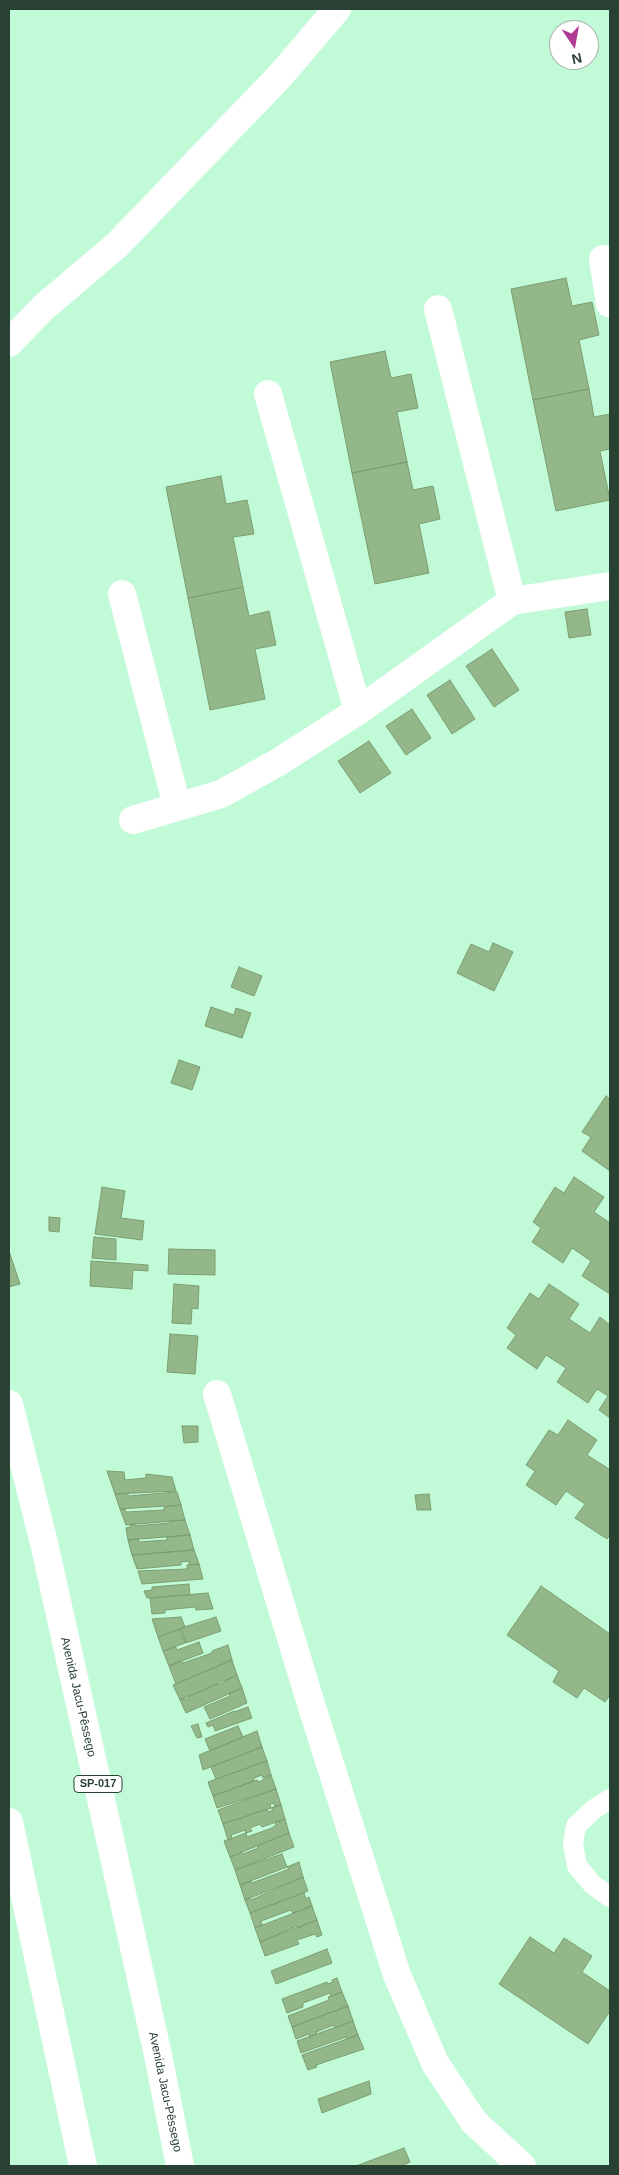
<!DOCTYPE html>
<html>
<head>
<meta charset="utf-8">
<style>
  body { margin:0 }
  #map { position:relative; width:619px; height:2175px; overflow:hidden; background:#c0fad7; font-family:Arial,sans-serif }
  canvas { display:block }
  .frame { position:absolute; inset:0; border:10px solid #294133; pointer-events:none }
  .north { position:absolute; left:549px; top:20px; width:50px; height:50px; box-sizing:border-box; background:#fff; border:1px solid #a9b3ad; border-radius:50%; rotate:168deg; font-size:14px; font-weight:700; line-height:20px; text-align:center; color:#294133 }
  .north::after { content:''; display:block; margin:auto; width:18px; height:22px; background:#ae3a93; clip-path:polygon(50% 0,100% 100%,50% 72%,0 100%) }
</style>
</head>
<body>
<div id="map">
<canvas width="619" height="2175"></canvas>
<div class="frame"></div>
<div class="north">N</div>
</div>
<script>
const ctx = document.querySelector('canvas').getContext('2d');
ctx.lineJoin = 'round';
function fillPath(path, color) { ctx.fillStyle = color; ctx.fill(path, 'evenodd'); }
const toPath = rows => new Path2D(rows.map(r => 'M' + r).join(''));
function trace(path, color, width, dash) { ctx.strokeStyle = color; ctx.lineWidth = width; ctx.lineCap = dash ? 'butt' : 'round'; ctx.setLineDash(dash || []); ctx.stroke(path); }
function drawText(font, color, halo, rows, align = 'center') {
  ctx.font = font + ' Arial,sans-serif'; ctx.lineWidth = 4.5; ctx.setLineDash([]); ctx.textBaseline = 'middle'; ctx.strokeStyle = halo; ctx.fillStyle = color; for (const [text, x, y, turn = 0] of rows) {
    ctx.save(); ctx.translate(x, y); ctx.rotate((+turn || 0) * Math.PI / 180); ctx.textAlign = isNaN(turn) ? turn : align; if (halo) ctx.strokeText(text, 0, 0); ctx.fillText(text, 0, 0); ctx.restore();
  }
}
const building = toPath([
  [566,278,572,306,592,302,599,335,579,340,589,389,533,400,511,289,566,278],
  [385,351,391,378,411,374,418,408,397,412,407,462,352,473,330,362,385,351],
  [589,389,594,417,610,414,610,449,600,451,610,500,556,511,533,400,589,389],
  [407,462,413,490,433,486,440,519,419,524,429,573,375,584,352,473,407,462],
  [221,476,226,504,247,500,254,534,233,537,243,587,188,598,166,487,221,476],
  [243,587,249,616,269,611,276,645,255,649,265,699,210,710,188,598,243,587],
  [587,609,591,635,569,638,565,612,587,609],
  [492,649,519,690,494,707,466,666,492,649],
  [450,680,475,719,452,734,427,695,450,680],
  [412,709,431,738,406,755,386,726,412,709],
  [369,741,391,773,360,793,338,761,369,741],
  [493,943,513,952,494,991,457,973,471,944,489,952,493,943],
  [239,967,262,976,254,996,231,987,239,967],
  [211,1007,234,1015,236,1008,251,1013,242,1038,205,1026,211,1007],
  [179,1060,200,1067,192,1090,171,1083,179,1060],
  [606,1096,610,1099,610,1171,582,1151,591,1137,582,1132,606,1096],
  [574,1177,604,1197,594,1212,610,1223,610,1294,582,1276,591,1261,572,1248,563,1263,532,1242,541,1228,533,1222,555,1187,564,1193,574,1177],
  [102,1187,125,1191,121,1218,144,1221,142,1240,95,1234,102,1187],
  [49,1217,60,1218,59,1232,49,1231,49,1217],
  [94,1237,116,1239,116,1260,92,1258,94,1237],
  [169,1249,215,1250,215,1275,168,1274,169,1249],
  [10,1254,20,1284,9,1287,9,1255,10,1254],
  [91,1261,148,1265,148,1271,133,1270,132,1289,90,1286,91,1261],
  [174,1284,199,1286,198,1309,192,1308,191,1324,172,1323,174,1284],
  [549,1284,579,1304,569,1319,590,1333,600,1317,610,1325,610,1418,599,1410,608,1396,597,1389,588,1403,557,1382,566,1368,546,1355,537,1369,507,1348,516,1335,507,1328,530,1293,539,1299,549,1284],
  [170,1334,198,1336,195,1374,167,1372,170,1334],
  [568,1420,597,1440,587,1455,609,1469,610,1467,610,1534,607,1539,575,1518,585,1504,566,1491,556,1505,526,1485,535,1471,526,1465,549,1430,558,1435,568,1420],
  [182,1426,198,1426,198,1442,184,1443,182,1426],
  [107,1471,124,1472,125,1480,146,1478,146,1474,172,1477,176,1491,115,1494,107,1471],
  [177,1492,181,1505,120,1509,115,1494,128,1493,128,1496,177,1492],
  [429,1494,431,1510,417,1510,415,1495,429,1494],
  [181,1505,185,1520,126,1525,120,1509,125,1509,126,1512,164,1510,164,1507,181,1505],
  [185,1520,190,1535,128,1540,126,1528,131,1527,130,1524,135,1524,135,1526,170,1523,170,1521,185,1520],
  [190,1535,194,1550,132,1555,128,1540,138,1539,139,1542,167,1540,167,1537,190,1535],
  [194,1550,199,1564,189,1565,189,1561,181,1562,181,1565,137,1569,132,1555,194,1550],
  [199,1564,203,1579,142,1584,138,1571,187,1569,187,1565,199,1564],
  [189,1584,190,1595,147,1598,144,1591,152,1590,152,1587,189,1584],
  [541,1586,610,1634,610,1695,605,1702,584,1688,577,1698,553,1682,559,1671,507,1635,541,1586],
  [208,1593,213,1609,196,1610,195,1607,165,1610,165,1613,152,1614,150,1598,208,1593],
  [181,1617,185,1627,158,1637,152,1619,181,1617],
  [216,1617,221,1631,186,1643,181,1628,216,1617],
  [180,1629,185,1643,163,1651,158,1637,180,1629],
  [199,1642,203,1653,169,1666,163,1651,176,1647,177,1650,199,1642],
  [228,1645,232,1660,176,1684,169,1666,181,1661,183,1663,212,1653,212,1651,228,1645],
  [232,1660,237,1675,180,1700,173,1685,232,1660],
  [237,1675,242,1688,186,1713,180,1700,184,1698,184,1700,189,1698,189,1696,205,1690,217,1684,218,1685,225,1682,225,1681,237,1675],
  [242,1688,247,1703,210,1719,204,1707,230,1696,229,1693,242,1688],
  [248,1707,252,1718,215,1731,213,1725,208,1727,206,1723,234,1711,234,1712,248,1707],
  [198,1724,202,1737,197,1738,191,1726,198,1724],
  [238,1726,243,1737,210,1751,205,1739,238,1726],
  [257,1731,262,1747,203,1770,199,1755,257,1731],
  [262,1747,267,1761,216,1779,211,1767,262,1747],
  [267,1761,271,1775,263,1778,262,1775,254,1778,254,1781,213,1796,208,1782,267,1761],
  [271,1775,276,1789,217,1808,213,1796,257,1780,259,1782,271,1775],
  [276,1789,281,1805,275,1807,274,1803,270,1804,271,1808,223,1824,218,1810,276,1789],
  [281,1805,285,1819,262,1827,260,1824,250,1828,252,1831,246,1833,245,1830,231,1835,232,1839,228,1840,223,1824,267,1809,268,1812,273,1810,271,1808,281,1805],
  [285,1819,289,1833,230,1857,224,1841,246,1833,247,1837,272,1828,276,1825,275,1822,285,1819],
  [289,1833,294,1847,235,1870,230,1857,242,1852,243,1854,258,1848,257,1846,289,1833],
  [282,1854,287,1867,240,1885,235,1870,282,1854],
  [299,1862,303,1877,245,1900,240,1885,251,1881,252,1883,289,1869,287,1867,299,1862],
  [303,1877,308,1891,250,1913,245,1900,250,1897,251,1900,303,1877],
  [304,1893,306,1899,309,1897,312,1906,293,1913,291,1910,261,1921,262,1925,255,1928,250,1913,304,1893],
  [312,1906,317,1920,298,1928,297,1926,260,1942,255,1928,312,1906],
  [317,1920,322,1935,317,1937,315,1934,297,1940,299,1944,265,1956,260,1942,317,1920],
  [530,1937,554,1953,564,1938,592,1956,582,1972,610,1991,610,2011,588,2044,499,1984,530,1937],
  [327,1949,332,1963,276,1984,271,1971,327,1949],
  [337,1978,342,1992,331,1996,330,1993,303,2003,303,2007,287,2013,282,1999,327,1982,327,1984,333,1982,332,1980,337,1978],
  [342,1992,348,2006,292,2027,288,2016,329,2000,328,1997,342,1992],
  [348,2006,353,2021,335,2028,334,2025,316,2032,317,2034,310,2037,309,2034,296,2039,292,2027,348,2006],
  [353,2021,358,2035,347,2039,346,2037,301,2053,297,2041,353,2021],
  [358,2035,364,2049,316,2065,317,2067,308,2070,302,2055,358,2035],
  [369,2081,371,2094,322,2113,318,2099,369,2081],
  [404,2148,410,2162,401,2166,356,2166,404,2148]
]);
const lane = toPath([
  [610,1799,594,1809,576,1826,573,1844,577,1866,593,1885,610,1897]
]);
const street = toPath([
  [603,259,610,304],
  [438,309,512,601],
  [9,343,44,307,117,245,280,76,337,9],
  [268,394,358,711],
  [122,594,177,806],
  [133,820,221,794,277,763,358,711,512,601,610,586],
  [217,1394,311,1704,397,1975,435,2063,474,2122,522,2166]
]);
const highway = toPath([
  [9,1404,44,1543,158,2055,180,2166],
  [9,1822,83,2166]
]);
const shields = [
  [98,1784,48]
];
const shieldNames = [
  ["SP-017",98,1784]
];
const streetNames = [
  ["Avenida Jacu-Pêssego",78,1697,77],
  ["Avenida Jacu-Pêssego",165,2092,78]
];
fillPath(building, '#93b788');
trace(building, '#7b9e70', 1);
trace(lane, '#fff', 20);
trace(street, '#fff', 28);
trace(highway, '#fff', 28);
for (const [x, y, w] of shields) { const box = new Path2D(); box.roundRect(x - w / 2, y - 8.5, w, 17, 4); ctx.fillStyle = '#fff'; ctx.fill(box); trace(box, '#294133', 1); }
drawText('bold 11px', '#294133', null, shieldNames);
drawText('12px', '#294133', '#fff', streetNames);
</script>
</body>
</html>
